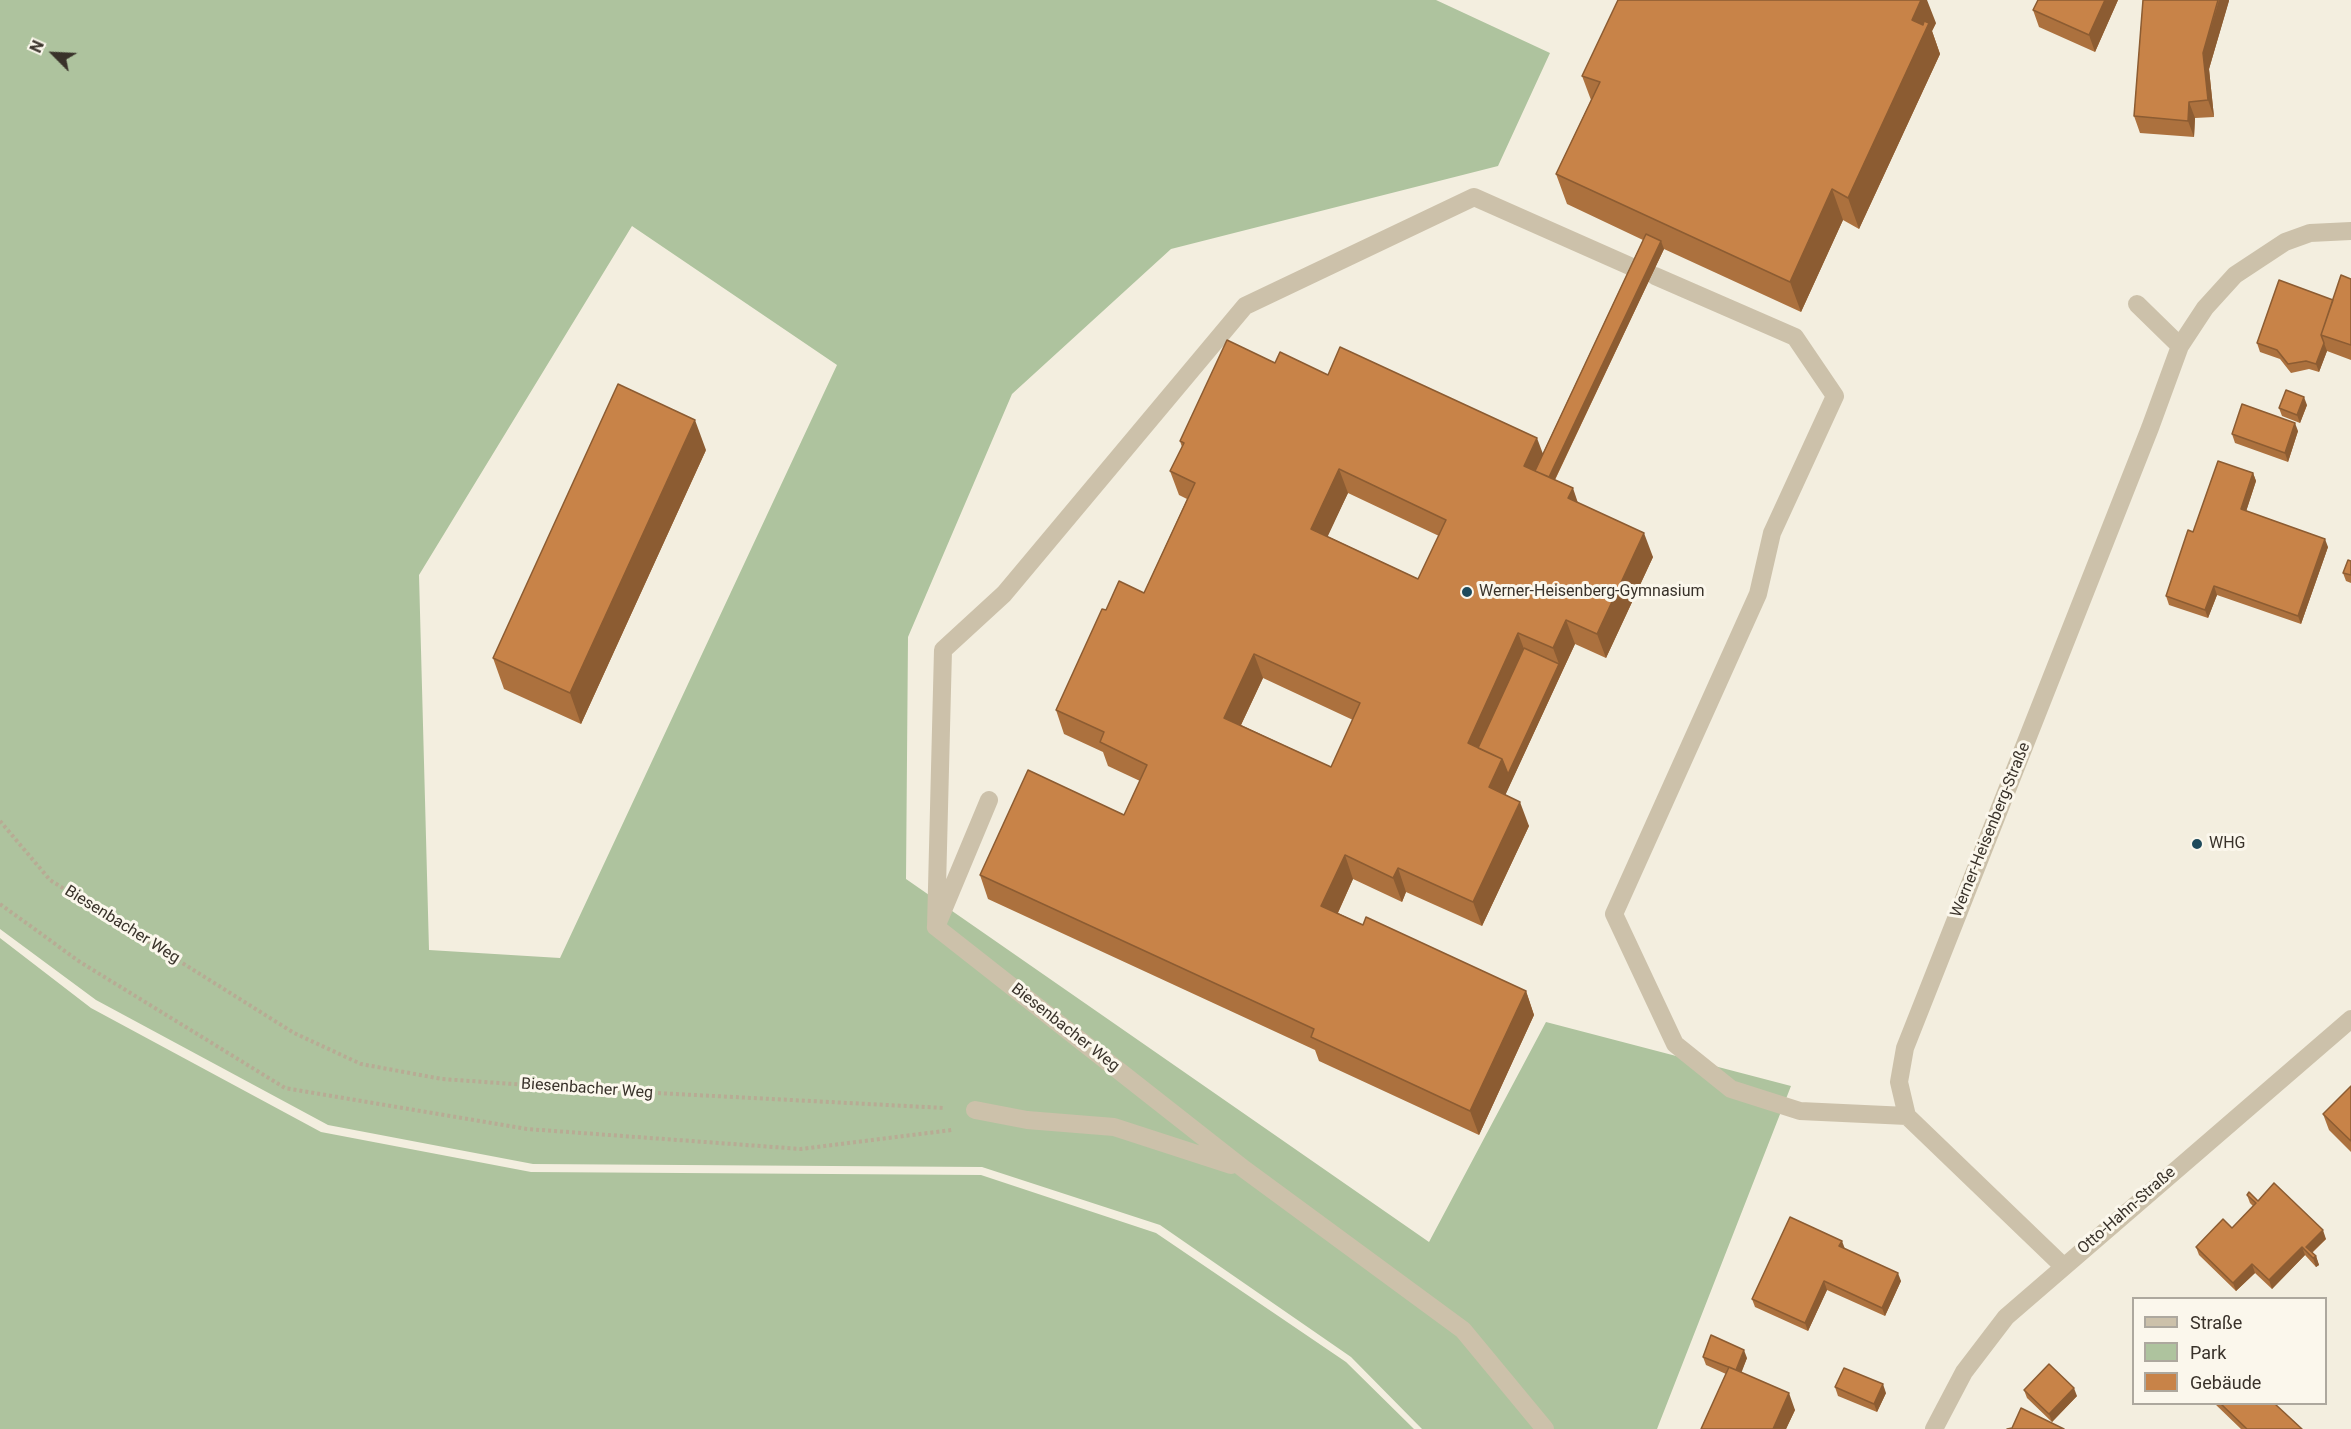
<!DOCTYPE html>
<html>
<head>
<meta charset="utf-8">
<style>
  body { margin:0 }
  #map { position:relative; width:2351px; height:1429px; overflow:hidden; background:#f3eedf; font-family:Roboto,sans-serif }
  canvas { display:block }
  .legend { position:absolute; left:2132px; top:1297px; width:195px; height:108px; box-sizing:border-box; background:#fbf7ec; border:2px solid #ada89e; margin:0; padding:8px 10px; list-style:none; font-size:18px; color:#39322a }
  .legend li { display:flex; align-items:center; gap:12px; height:30px }
  .legend b { width:30px; border:2px solid #ada89e }
  .north { position:absolute; left:24px; top:24px; width:60px; height:60px; -webkit-text-stroke:4px #fbf7ec; paint-order:stroke; rotate:294deg; font-size:16px; font-weight:700; line-height:24px; text-align:center; color:#39322a }
  .north::after { content:''; display:block; margin:auto; width:21px; height:27px; background:#39322a; clip-path:polygon(50% 0,100% 100%,50% 72%,0 100%) }
</style>
</head>
<body>
<div id="map">
<canvas width="2351" height="1429"></canvas>
<ul class="legend">
<li><b style="height:8px;background:#ccc1aa"></b>Straße</li>
<li><b style="height:16px;background:#aec39e"></b>Park</li>
<li><b style="height:16px;background:#c88348"></b>Gebäude</li>
</ul>
<div class="north">N</div>
</div>
<script>
const ctx = document.querySelector('canvas').getContext('2d');
ctx.lineJoin = 'round';
function fillPath(path, color) { ctx.fillStyle = color; ctx.fill(path, 'evenodd'); }
const toPath = rows => new Path2D(rows.map(r => 'M' + r).join(''));
function trace(path, color, width, dash) { ctx.strokeStyle = color; ctx.lineWidth = width; ctx.lineCap = dash ? 'butt' : 'round'; ctx.setLineDash(dash || []); ctx.stroke(path); }
function drawText(font, color, halo, rows, align = 'center') {
  ctx.font = font + ' Roboto,sans-serif'; ctx.lineWidth = 6; ctx.setLineDash([]); ctx.textBaseline = 'middle'; ctx.strokeStyle = halo; ctx.fillStyle = color; for (const [text, x, y, turn = 0] of rows) {
    ctx.save(); ctx.translate(x, y); ctx.rotate((+turn || 0) * Math.PI / 180); ctx.textAlign = isNaN(turn) ? turn : align; if (halo) ctx.strokeText(text, 0, 0); ctx.fillText(text, 0, 0); ctx.restore();
  }
}
const green = toPath([
  [0,0,1436,0,1550,53,1498,166,1171,249,1012,394,908,637,906,879,1429,1242,1546,1022,1791,1086,1657,1429,1422,1429,1351,1357,1160,1225,982,1167,533,1164,328,1125,96,1000,0,929],
  [632,226,837,365,560,958,429,950,419,575],
  [0,938,91,1008,321,1132,531,1172,981,1175,1156,1233,1346,1362,1414,1429,0,1429]
]);
const path = toPath([
  [0,821,50,880,294,1033,361,1064,442,1079,599,1090,945,1108],
  [0,904,80,962,285,1088,527,1129,801,1149,952,1130]
]);
const minor = toPath([
  [1655,276,1795,337,1835,396,1772,533,1758,594,1614,914,1675,1044,1731,1089,1800,1111,1907,1116],
  [2137,304,2180,346],
  [989,800,936,927,1244,1169,1463,1330,1545,1429],
  [936,927,943,650,1004,594,1245,306,1474,197,1632,267],
  [975,1110,1027,1120,1114,1127,1231,1165],
  [2063,1266,1907,1116,1899,1082,1905,1048,2150,428,2180,346,2205,308,2235,275,2285,242,2310,233,2351,231],
  [1934,1429,1964,1372,2006,1317,2351,1019]
]);
const wall = toPath([
  [2038,0,2118,0,2095,52,2039,27,2033,10],
  [2143,0,2229,0,2209,69,2214,117,2195,118,2194,137,2140,133,2134,116],
  [1936,23,1932,31,1940,54,1859,229,1843,220,1801,312,1664,249,1555,480,1578,503,1653,557,1606,658,1575,644,1562,672,1505,795,1529,826,1482,926,1406,892,1402,902,1353,879,1338,913,1363,925,1526,991,1534,1015,1479,1135,1319,1061,1315,1050,988,899,980,875,1124,815,1140,781,1108,766,1103,752,1064,734,1056,710,1106,610,1144,593,1187,499,1179,495,1170,471,1182,447,1180,441,1275,363,1328,375,1543,453,1643,240,1567,204,1556,174,1591,100,1582,76],
  [1348,493,1439,536,1418,579,1327,536],
  [1263,678,1353,720,1331,767,1241,725],
  [2351,279,2351,360,2327,351,2319,372,2309,369,2291,373,2280,359,2260,352,2257,343,2333,300],
  [2307,405,2300,423,2282,416,2279,408],
  [2298,431,2288,462,2235,443,2232,434],
  [706,450,581,724,504,689,493,658],
  [2253,473,2256,481,2246,511,2328,547,2301,624,2217,595,2208,618,2169,605,2166,596,2193,532],
  [2351,561,2351,583,2346,581,2343,573],
  [2351,1086,2351,1152,2329,1130,2323,1114],
  [2247,1195,2326,1239,2312,1253,2316,1256,2319,1265,2316,1267,2305,1255,2272,1289,2255,1273,2236,1291,2199,1255,2196,1247,2232,1228,2253,1206,2250,1203],
  [1845,1249,1901,1281,1885,1316,1827,1290,1808,1331,1755,1307,1752,1299],
  [1703,1357,1747,1358,1741,1372,1795,1410,1786,1429,1701,1429,1726,1374,1706,1365],
  [1835,1387,1886,1393,1877,1412,1838,1396],
  [2024,1390,2077,1396,2052,1422,2027,1398],
  [2215,1404,2275,1404,2302,1429,2241,1429]
]);
const shadedWall = toPath([
  [1921,0,1927,0,1936,23,1932,31,1940,54,1859,229,1848,198,1912,20],
  [2105,0,2118,0,2095,52,2089,35],
  [2219,0,2229,0,2229,1,2209,69,2214,117,2208,100,2203,53],
  [2189,102,2195,118,2194,137,2188,121],
  [1832,189,1843,220,1801,312,1790,282],
  [1661,241,1664,249,1547,496,1544,487],
  [2324,343,2327,351,2319,372,2316,364],
  [2304,397,2307,405,2300,423,2297,415],
  [695,420,706,450,581,724,570,693],
  [2295,423,2298,431,2288,462,2285,453],
  [1537,438,1546,462,1536,484,1524,466],
  [1339,469,1348,493,1320,553,1311,529],
  [2253,473,2256,481,2244,518,2241,509],
  [1573,488,1581,512,1568,498],
  [1644,533,1653,557,1606,658,1597,634],
  [2325,539,2328,547,2301,624,2298,616],
  [2214,586,2217,595,2208,618,2205,610],
  [1566,620,1575,644,1562,672,1553,648],
  [1518,633,1527,657,1479,761,1468,743],
  [1254,654,1263,678,1233,742,1224,718],
  [1559,664,1562,672,1498,811,1489,787,1502,759],
  [1520,802,1529,826,1482,926,1473,902],
  [1345,855,1353,879,1330,930,1321,906],
  [1398,868,1406,892,1402,902,1393,878],
  [1526,991,1534,1015,1479,1135,1470,1111],
  [2323,1230,2326,1239,2309,1255,2306,1247],
  [1842,1241,1845,1249,1839,1246],
  [2302,1247,2305,1255,2272,1289,2269,1280],
  [2316,1256,2319,1265,2316,1267,2313,1258],
  [2252,1264,2255,1273,2236,1291,2233,1283],
  [1898,1273,1901,1281,1885,1316,1882,1308],
  [1824,1281,1827,1290,1808,1331,1805,1323],
  [1744,1350,1747,1358,1739,1379,1736,1371],
  [1883,1384,1886,1393,1877,1412,1874,1404],
  [2074,1388,2077,1396,2052,1422,2049,1414],
  [1789,1393,1795,1410,1786,1429,1773,1429]
]);
const building = toPath([
  [1618,0,1921,0,1912,20,1923,25,1924,21,1929,23,1848,198,1832,189,1790,282,1556,174,1600,82,1582,76,1618,0],
  [2038,0,2105,0,2089,35,2033,10,2038,0],
  [2143,0,2218,0,2203,53,2208,100,2189,102,2188,121,2134,116,2143,0],
  [1646,234,1661,241,1549,477,1535,471,1646,234],
  [2341,275,2351,279,2351,345,2321,335,2341,275],
  [2279,280,2333,300,2321,335,2324,343,2316,364,2306,361,2288,364,2277,350,2257,343,2279,280],
  [1227,340,1275,363,1280,352,1328,375,1340,347,1537,438,1524,466,1573,488,1568,498,1644,533,1597,634,1566,620,1553,648,1518,633,1468,743,1502,759,1489,787,1520,802,1473,902,1398,868,1393,878,1345,855,1321,906,1363,925,1366,917,1526,991,1470,1111,1311,1037,1314,1029,980,875,1028,770,1124,815,1147,765,1100,742,1104,732,1056,710,1102,609,1106,610,1119,581,1144,593,1195,483,1170,471,1184,443,1180,441,1227,340],
  [1339,469,1446,520,1418,579,1311,529,1339,469],
  [1254,654,1360,703,1331,767,1224,718,1254,654],
  [618,384,695,420,570,693,493,658,618,384],
  [2286,390,2304,397,2297,415,2279,408,2286,390],
  [2242,404,2295,423,2285,453,2232,434,2242,404],
  [2218,461,2253,473,2241,509,2325,539,2298,616,2214,586,2205,610,2166,596,2188,530,2193,532,2218,461],
  [2348,560,2351,561,2351,575,2343,573,2348,560],
  [1524,648,1559,664,1508,774,1502,759,1478,748,1524,648],
  [2351,1086,2351,1141,2323,1114,2351,1086],
  [2274,1183,2323,1230,2306,1247,2316,1256,2313,1258,2302,1247,2269,1280,2252,1264,2233,1283,2196,1247,2223,1219,2232,1228,2256,1203,2247,1195,2249,1192,2258,1201,2274,1183],
  [1790,1217,1842,1241,1839,1246,1898,1273,1882,1308,1824,1281,1805,1323,1752,1299,1790,1217],
  [1711,1335,1744,1350,1736,1370,1703,1357,1711,1335],
  [2049,1364,2074,1388,2049,1414,2024,1390,2049,1364],
  [1729,1367,1789,1393,1773,1429,1701,1429,1729,1367],
  [1844,1368,1883,1384,1874,1404,1835,1387,1844,1368],
  [2221,1404,2275,1404,2302,1429,2247,1429,2221,1404],
  [2021,1408,2064,1429,2007,1429,2012,1428,2021,1408]
]);
const markers = [
  [1467,592,6,"#1e4a5c"],
  [2197,844,6,"#1e4a5c"]
];
const poiNames = [
  ["Werner-Heisenberg-Gymnasium",1479,592],
  ["WHG",2209,844]
];
const streetNames = [
  ["Werner-Heisenberg-Straße",1991,830,-68],
  ["Biesenbacher Weg",122,925,32],
  ["Biesenbacher Weg",1065,1028,38],
  ["Biesenbacher Weg",587,1089,4],
  ["Otto-Hahn-Straße",2127,1211,-41]
];
fillPath(green, '#aec39e');
trace(path, '#b8ab94', 4, [3, 3]);
trace(minor, '#ccc1aa', 18);
fillPath(wall, '#ac713e');
fillPath(shadedWall, '#8c5c32');
fillPath(building, '#c88348');
trace(building, '#8c5c32', 1.5);
for (const [x, y, r, color] of markers) { const dot = new Path2D(); dot.arc(x, y, r, 0, 2 * Math.PI); ctx.fillStyle = color; ctx.fill(dot); trace(dot, '#fbf7ec', 2); }
drawText('16px', '#39322a', '#fbf7ec', poiNames, 'left');
drawText('16px', '#39322a', '#fbf7ec', streetNames);
</script>
</body>
</html>
